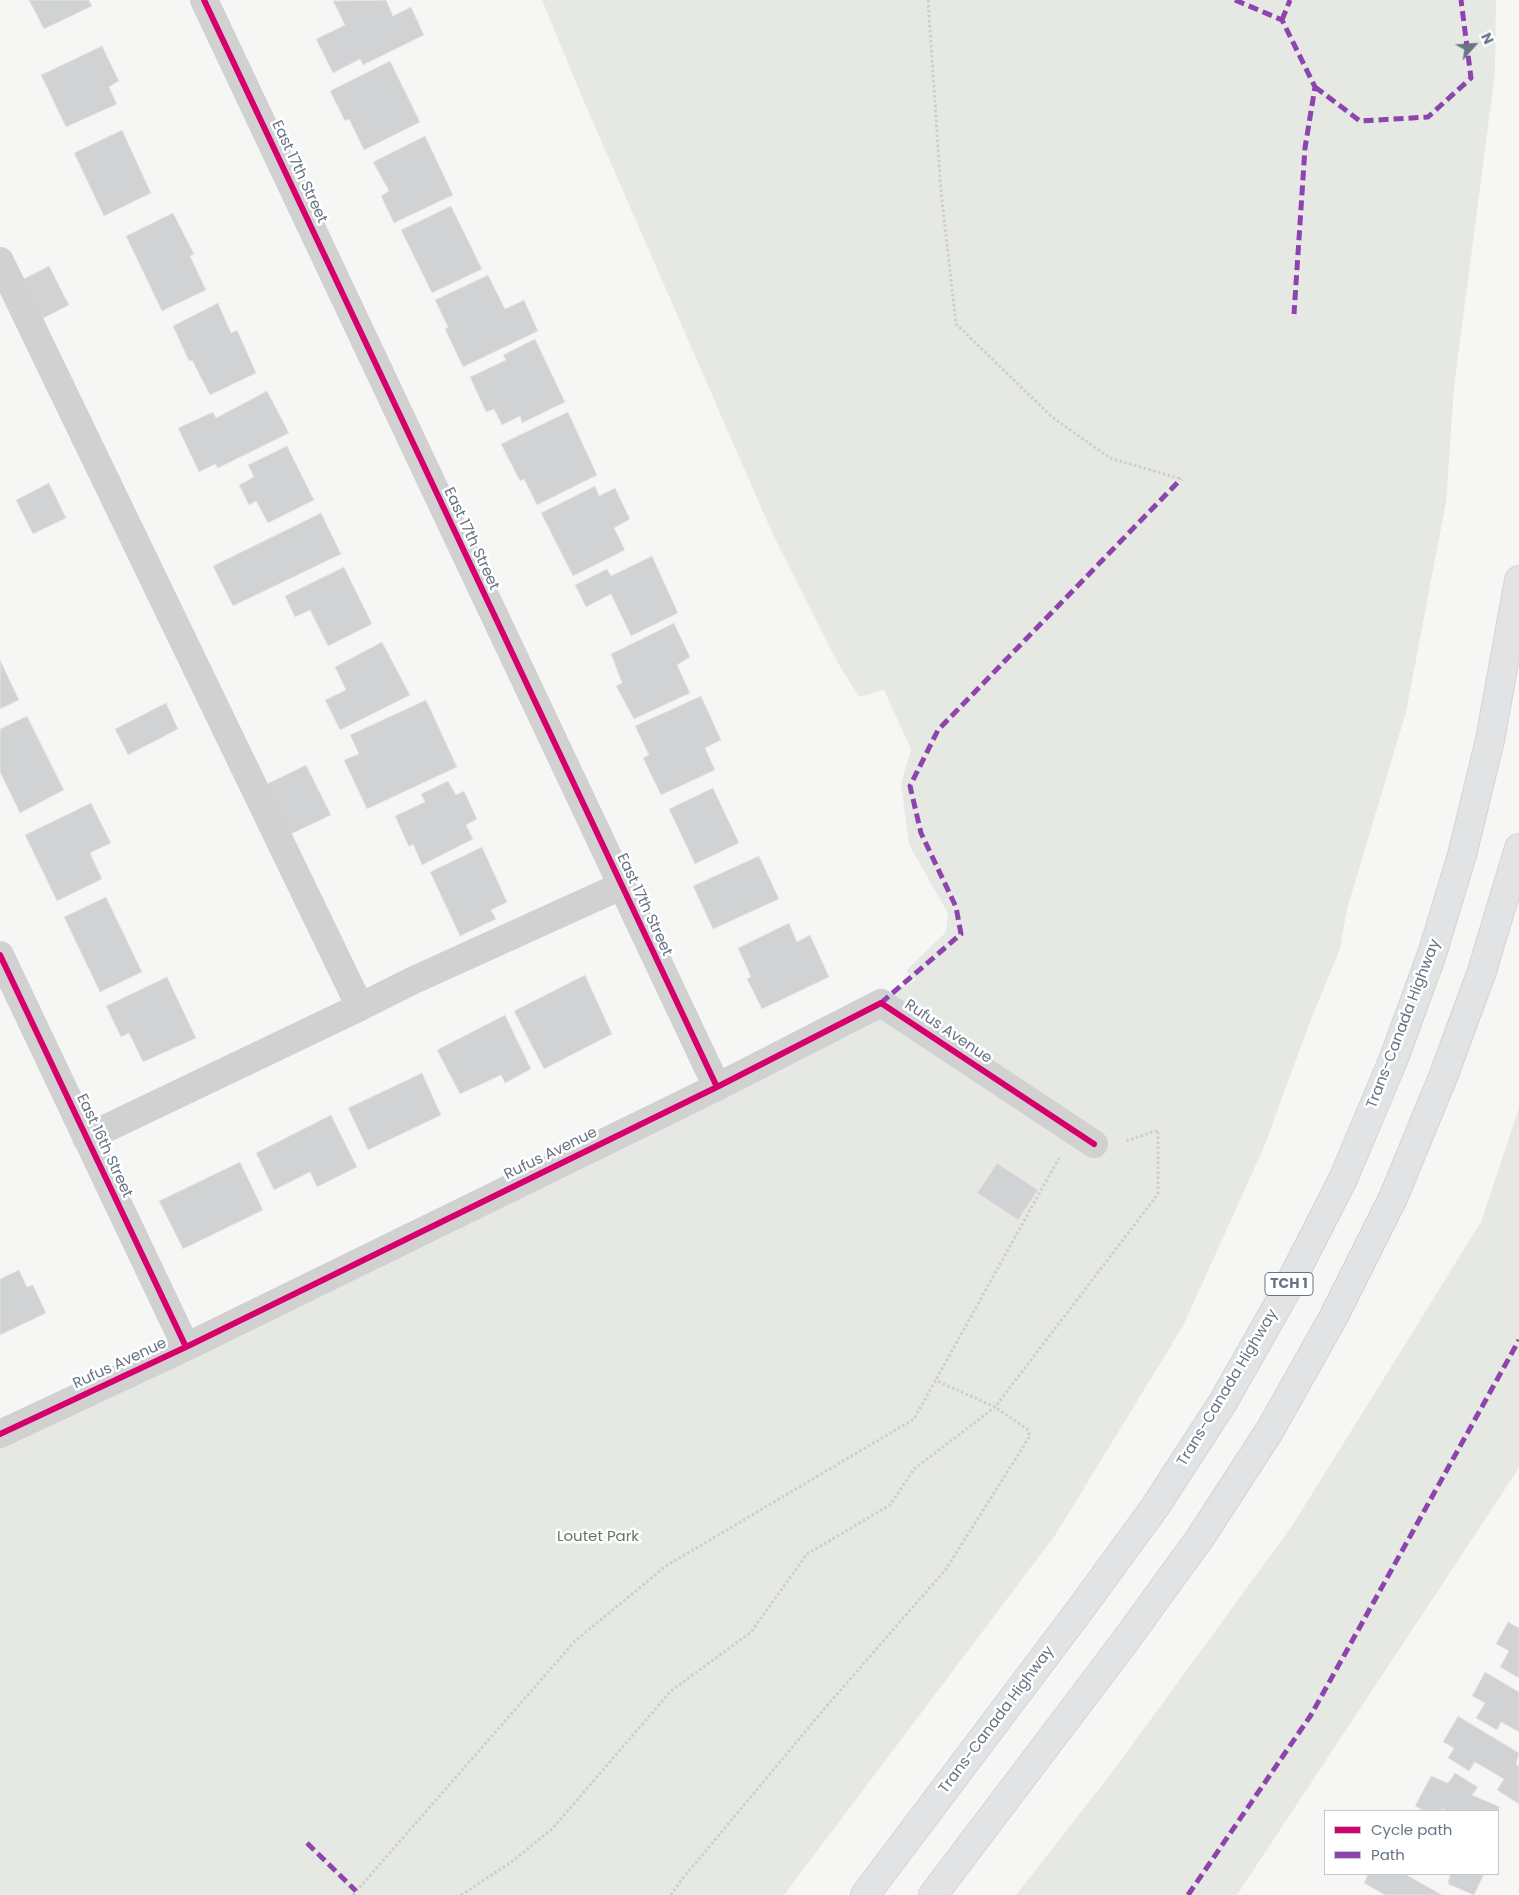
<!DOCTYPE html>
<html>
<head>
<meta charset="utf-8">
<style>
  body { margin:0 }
  #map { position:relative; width:1519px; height:1895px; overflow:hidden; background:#f6f6f5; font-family:Poppins,sans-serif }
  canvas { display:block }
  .legend { position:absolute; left:1324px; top:1810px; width:175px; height:65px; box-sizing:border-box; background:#fff; border:1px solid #c2c7cf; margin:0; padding:6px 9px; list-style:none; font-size:15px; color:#667486 }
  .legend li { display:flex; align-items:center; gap:10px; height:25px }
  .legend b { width:25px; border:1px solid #c2c7cf }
  .north { position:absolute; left:1449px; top:20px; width:50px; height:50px; -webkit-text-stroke:4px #fff; paint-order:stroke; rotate:64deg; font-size:14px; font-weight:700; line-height:20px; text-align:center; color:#667486 }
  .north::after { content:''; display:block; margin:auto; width:18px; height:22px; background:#667486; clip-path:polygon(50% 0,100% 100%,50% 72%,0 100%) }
</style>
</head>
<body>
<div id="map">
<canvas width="1519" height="1895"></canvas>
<ul class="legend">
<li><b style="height:6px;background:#d6006c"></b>Cycle path</li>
<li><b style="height:6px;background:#8e44ad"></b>Path</li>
</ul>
<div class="north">N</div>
</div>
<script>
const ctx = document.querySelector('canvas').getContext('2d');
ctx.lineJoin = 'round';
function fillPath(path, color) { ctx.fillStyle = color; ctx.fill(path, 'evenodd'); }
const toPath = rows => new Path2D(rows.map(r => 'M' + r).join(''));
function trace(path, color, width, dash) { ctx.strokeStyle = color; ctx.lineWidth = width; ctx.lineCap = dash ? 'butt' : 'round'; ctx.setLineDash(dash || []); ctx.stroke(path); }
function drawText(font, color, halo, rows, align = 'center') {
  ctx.font = font + ' Poppins,sans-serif'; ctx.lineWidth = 5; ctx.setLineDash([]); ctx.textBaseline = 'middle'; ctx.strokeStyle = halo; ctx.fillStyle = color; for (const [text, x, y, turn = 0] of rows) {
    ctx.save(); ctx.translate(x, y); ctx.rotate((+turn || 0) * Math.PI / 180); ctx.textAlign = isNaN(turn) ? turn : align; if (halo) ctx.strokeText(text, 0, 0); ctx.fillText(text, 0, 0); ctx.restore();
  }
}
const green = toPath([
  [542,0,1496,0,1495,73,1454,387,1446,502,1406,712,1347,909,1340,949,1311,1019,1264,1147,1183,1326,1056,1534,784,1895,0,1895,0,1437,916,980,906,971,946,932,948,913,909,845,901,783,911,749,884,690,859,697,838,663,774,537,579,90],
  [1519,1108,1519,1467,1515,1474,1237,1895,1016,1895,1110,1775,1292,1526,1481,1222]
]);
const building = toPath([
  [29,0,89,0,92,6,44,29,29,0],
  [386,0,393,16,411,7,424,35,363,65,360,59,333,73,316,39,345,25,333,1,386,0],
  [102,46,119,81,109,87,117,104,66,127,41,75,102,46],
  [390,61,420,122,364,150,349,119,345,121,330,91,390,61],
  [122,130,151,193,104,216,74,153,122,130],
  [425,136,453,195,394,223,381,196,389,191,373,162,425,136],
  [451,206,482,269,432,293,401,230,451,206],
  [173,213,194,254,190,256,206,290,162,311,126,236,173,213],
  [49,266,69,305,34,323,14,284,49,266],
  [488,275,505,309,524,300,538,331,463,367,445,329,448,327,435,300,488,275],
  [218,303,231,333,237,330,256,373,210,395,192,360,189,361,173,326,218,303],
  [535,339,565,402,522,423,520,416,502,425,494,409,486,412,470,377,506,360,503,355,535,339],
  [267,391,289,433,218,468,215,464,199,472,178,428,213,412,216,418,267,391],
  [568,412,597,475,537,505,524,479,520,481,501,444,568,412],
  [287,446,314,500,268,523,256,501,249,505,239,485,254,477,248,465,287,446],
  [49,483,66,518,33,534,16,500,49,483],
  [595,486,599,496,615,488,630,519,614,528,625,550,573,576,541,513,595,486],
  [321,513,341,554,233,606,213,566,321,513],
  [652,556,678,613,631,636,611,594,586,607,575,585,607,569,611,576,652,556],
  [344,567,372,624,328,646,310,610,295,617,285,596,344,567],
  [674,623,690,657,677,665,690,693,634,719,616,686,622,683,611,654,674,623],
  [382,642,410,695,340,730,325,700,346,690,335,667,382,642],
  [0,660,19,700,0,709,0,660],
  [701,696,721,740,705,748,715,770,661,795,643,758,649,755,635,726,701,696],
  [426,700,457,767,367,809,344,760,359,754,350,735,426,700],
  [166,703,178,729,128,755,115,729,166,703],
  [27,716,64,790,20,813,0,772,0,729,27,716],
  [306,765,331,815,291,834,267,784,306,765],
  [448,781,456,795,464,791,477,819,466,825,473,839,422,865,413,844,409,847,395,816,425,802,421,794,448,781],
  [713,788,739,843,695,864,669,809,713,788],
  [91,803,111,843,90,853,102,879,57,901,25,835,91,803],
  [482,847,507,902,491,910,496,919,460,936,430,872,482,847],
  [759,856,779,899,713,929,693,886,759,856],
  [106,897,142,972,100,992,64,917,106,897],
  [789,923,797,942,810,935,829,977,762,1009,747,979,751,977,738,948,789,923],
  [585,975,612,1034,544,1069,514,1011,585,975],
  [167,977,196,1038,143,1062,129,1033,121,1037,106,1006,167,977],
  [505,1015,531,1069,505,1083,501,1075,460,1094,437,1050,505,1015],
  [422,1073,441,1115,368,1150,348,1108,422,1073],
  [331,1115,357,1167,317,1187,310,1172,274,1190,256,1153,331,1115],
  [240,1162,263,1210,183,1249,159,1201,240,1162],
  [997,1163,1038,1190,1018,1220,977,1193,997,1163],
  [19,1270,27,1287,33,1285,46,1313,0,1335,0,1279,19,1270],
  [1508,1622,1519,1628,1519,1678,1500,1667,1509,1651,1496,1644,1508,1622],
  [1485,1672,1519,1692,1519,1732,1501,1722,1497,1730,1476,1718,1485,1703,1472,1696,1485,1672],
  [1458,1716,1519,1753,1516,1764,1519,1766,1519,1804,1497,1790,1504,1779,1475,1762,1469,1771,1448,1758,1454,1748,1443,1742,1458,1716],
  [1455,1773,1478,1787,1472,1795,1500,1807,1497,1811,1447,1811,1442,1809,1440,1811,1424,1811,1415,1806,1431,1776,1448,1783,1455,1773],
  [1368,1874,1405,1874,1442,1895,1385,1895,1364,1883,1368,1874],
  [1450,1874,1484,1874,1474,1895,1448,1884,1450,1874]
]);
const path = toPath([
  [928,0,941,191,956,324,1052,417,1110,458,1181,479],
  [353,1895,575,1641,666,1566,914,1419,1059,1158],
  [461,1895,510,1863,552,1829,671,1691,751,1632,807,1554,890,1505,914,1469,995,1407,1158,1194,1158,1130,1126,1141],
  [671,1895,683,1878,825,1708,946,1569,1030,1436,1027,1429,995,1407,935,1380]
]);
const minor = toPath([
  [204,0,717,1087],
  [0,261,360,1007,86,1138],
  [0,955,186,1347],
  [360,1007,414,980,621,886],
  [0,1434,186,1347,717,1087,881,1003,1094,1144]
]);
const highway = toPath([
  [865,1895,1079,1611,1155,1507,1223,1402,1286,1291,1344,1177,1394,1058,1432,954,1462,855,1490,740,1519,580],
  [933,1895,1123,1644,1200,1538,1270,1430,1334,1316,1393,1198,1443,1077,1482,971,1519,848]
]);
const quiet = toPath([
  [1235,0,1282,20,1315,87,1305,148,1294,314],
  [1282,20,1290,0],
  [1315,87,1360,121,1428,117,1471,78,1461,0],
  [881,1003,961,934,956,907,921,833,910,786,938,730,1181,479],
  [307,1843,356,1891],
  [1188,1895,1311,1715,1519,1340]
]);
const cycleway = toPath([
  [204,0,717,1087],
  [0,955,186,1347],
  [0,1434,186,1347,717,1087,881,1003,1094,1144]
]);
const shields = [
  [1289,1284,48]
];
const shieldNames = [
  ["TCH 1",1289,1284]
];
const streetNames = [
  ["East 17th Street",299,172,65],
  ["East 17th Street",471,539,65],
  ["East 17th Street",644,905,65],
  ["Trans-Canada Highway",1404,1024,-69],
  ["Rufus Avenue",948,1032,34],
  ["East 16th Street",104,1146,65],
  ["Rufus Avenue",551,1154,-26],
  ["Rufus Avenue",120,1364,-25],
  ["Trans-Canada Highway",1228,1388,-59],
  ["Trans-Canada Highway",997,1720,-53]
];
const parkNames = [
  ["Loutet Park",598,1537]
];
fillPath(green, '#e6e9e3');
fillPath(building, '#d1d2d3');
trace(building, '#e6e6e5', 1);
trace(highway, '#d3d4d4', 30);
trace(path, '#cdcecf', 3, [2.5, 2.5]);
trace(minor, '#d1d1d2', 28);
trace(highway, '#e2e3e4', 28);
trace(quiet, '#8e44ad', 5, [10, 5]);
trace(cycleway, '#d6006c', 6);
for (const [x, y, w] of shields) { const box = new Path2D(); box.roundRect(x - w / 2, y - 11.5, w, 23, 4); ctx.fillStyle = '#fff'; ctx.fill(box); trace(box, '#667486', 1); }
drawText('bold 14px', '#667486', null, shieldNames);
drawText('15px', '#667486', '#fff', streetNames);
drawText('15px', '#637861', '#fff', parkNames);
</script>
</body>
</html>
